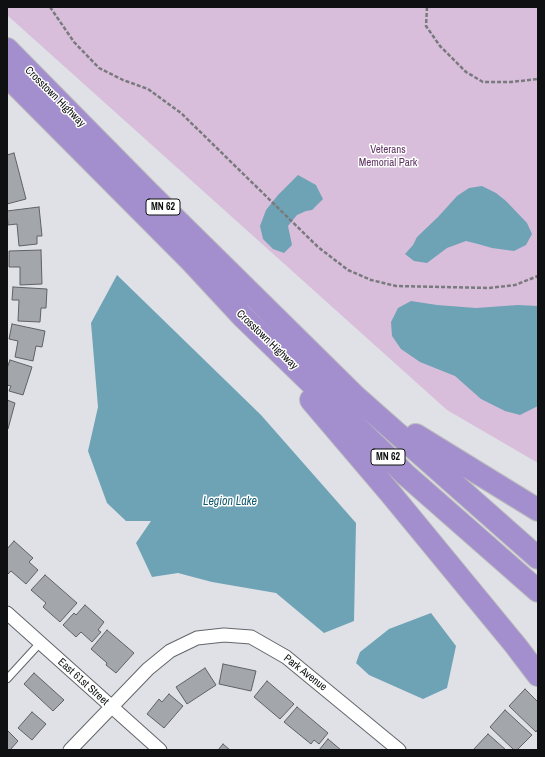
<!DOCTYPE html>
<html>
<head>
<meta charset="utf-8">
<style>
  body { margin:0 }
  #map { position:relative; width:545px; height:757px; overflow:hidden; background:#dfe1e7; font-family:"Archivo Narrow",sans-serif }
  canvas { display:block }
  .frame { position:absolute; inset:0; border:8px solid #0f1011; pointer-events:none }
</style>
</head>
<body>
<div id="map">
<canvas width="545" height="757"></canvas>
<div class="frame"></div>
</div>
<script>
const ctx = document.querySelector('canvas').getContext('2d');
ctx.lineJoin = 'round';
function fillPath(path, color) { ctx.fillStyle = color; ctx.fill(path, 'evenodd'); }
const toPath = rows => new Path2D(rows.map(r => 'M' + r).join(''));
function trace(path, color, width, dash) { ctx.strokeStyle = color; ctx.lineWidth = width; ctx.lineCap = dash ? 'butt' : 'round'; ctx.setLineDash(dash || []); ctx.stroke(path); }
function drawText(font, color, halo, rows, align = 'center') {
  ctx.font = font + ' "Archivo Narrow",sans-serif'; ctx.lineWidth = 3; ctx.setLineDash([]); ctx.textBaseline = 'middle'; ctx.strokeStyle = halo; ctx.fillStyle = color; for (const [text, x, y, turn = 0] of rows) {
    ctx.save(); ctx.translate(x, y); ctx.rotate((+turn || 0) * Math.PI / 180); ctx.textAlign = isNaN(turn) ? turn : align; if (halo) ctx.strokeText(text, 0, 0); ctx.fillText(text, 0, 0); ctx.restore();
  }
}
const green = toPath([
  [7,7,538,7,538,463,447,410,7,15]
]);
const water = toPath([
  [298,175,316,185,323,199,312,210,306,211,297,215,288,226,292,245,284,253,273,249,263,239,260,226,266,210,278,195],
  [482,186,496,193,506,201,527,223,532,234,526,245,514,251,492,248,478,244,466,241,447,248,427,263,414,261,405,254,413,245,417,237,438,217,457,196,469,188],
  [117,275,261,415,356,523,354,621,324,633,276,593,212,582,178,573,152,577,136,543,151,521,126,521,107,503,88,451,98,407,91,323],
  [411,301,437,305,476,308,518,305,538,306,538,406,520,415,505,411,481,399,455,376,420,362,401,349,392,336,391,322,398,308],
  [431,613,456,646,447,688,423,699,369,675,356,663,360,652,389,629]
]);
const building = toPath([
  [14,153,26,199,7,204,7,155,14,153],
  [39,207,42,236,37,236,37,244,19,246,17,224,8,225,7,211,39,207],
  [41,250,42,284,20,285,20,267,9,267,9,251,41,250],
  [13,287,47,289,46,308,41,308,40,322,18,321,19,300,12,300,13,287],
  [12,324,45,331,42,347,36,346,33,361,15,357,18,341,9,339,12,324],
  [10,360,32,367,23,395,9,391,11,386,7,385,7,368,10,360],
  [7,400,15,403,8,429,7,429,7,400],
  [14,541,33,558,29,562,38,570,26,584,11,571,7,575,7,549,14,541],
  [45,575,77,603,60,622,43,607,46,603,31,590,45,575],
  [85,605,104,622,98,630,101,632,92,642,81,632,76,637,63,625,74,613,76,615,85,605],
  [107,630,134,653,116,673,106,665,107,663,91,649,107,630],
  [223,664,256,671,251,691,219,684,223,664],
  [205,668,216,685,187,704,176,687,205,668],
  [34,673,64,700,53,711,24,684,34,673],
  [267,681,294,704,280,719,254,697,267,681],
  [525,689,538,702,538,729,536,732,509,706,525,689],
  [169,694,183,706,164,728,147,714,159,699,162,702,169,694],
  [297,707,328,733,319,744,314,740,311,744,284,722,297,707],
  [505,710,532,735,517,750,514,750,490,727,505,710],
  [32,712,46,724,32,740,18,728,32,712],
  [7,730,18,741,10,750,7,750,7,730],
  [488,734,506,750,473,750,488,734],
  [328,739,341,750,319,750,328,739],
  [223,744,230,750,218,750,223,744]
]);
const path = toPath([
  [50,7,74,42,99,68,123,80,148,89,181,113,318,247,348,270,371,280,396,286,489,288,515,285,538,276],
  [427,7,426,26,440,46,466,72,483,82,511,82,538,79]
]);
const service = toPath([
  [7,679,40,643]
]);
const minor = toPath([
  [7,613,160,750],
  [70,750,148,669,170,651,197,638,224,635,251,637,286,657,399,750]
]);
const motorway = toPath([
  [7,49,148,192,356,397,538,558],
  [7,76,192,262,243,317,406,475,538,591],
  [311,400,391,494,516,646,538,675],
  [416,435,538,510]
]);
const shields = [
  [163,207,34],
  [388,457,34]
];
const shieldNames = [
  ["MN 62",163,207],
  ["MN 62",388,457]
];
const streetNames = [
  ["Crosstown Highway",55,97,45],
  ["Crosstown Highway",267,340,44],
  ["Park Avenue",305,673,38],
  ["East 61st Street",83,682,42]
];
const parkNames = [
  ["Veterans",388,150],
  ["Memorial Park",388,163]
];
const waterNames = [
  ["Legion Lake",230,502]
];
fillPath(green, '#d8beda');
fillPath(water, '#6ea3b6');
fillPath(building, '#a3a7ab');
trace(building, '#5e6266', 1);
trace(service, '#64666b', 9);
trace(minor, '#64666b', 15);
trace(motorway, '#bcbcbc', 24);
trace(path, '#797a7e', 2.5, [4, 2]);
trace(service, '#fff', 7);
trace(minor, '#fff', 13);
trace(motorway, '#a38fcd', 22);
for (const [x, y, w] of shields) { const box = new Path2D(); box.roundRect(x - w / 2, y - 8, w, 16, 3); ctx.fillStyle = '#fff'; ctx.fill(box); trace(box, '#0f1011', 1); }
drawText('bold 10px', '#0f1011', null, shieldNames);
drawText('11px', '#0f1011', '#fff', streetNames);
drawText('11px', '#5f3463', '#fff', parkNames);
drawText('italic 12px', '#135b6f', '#fff', waterNames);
</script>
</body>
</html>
